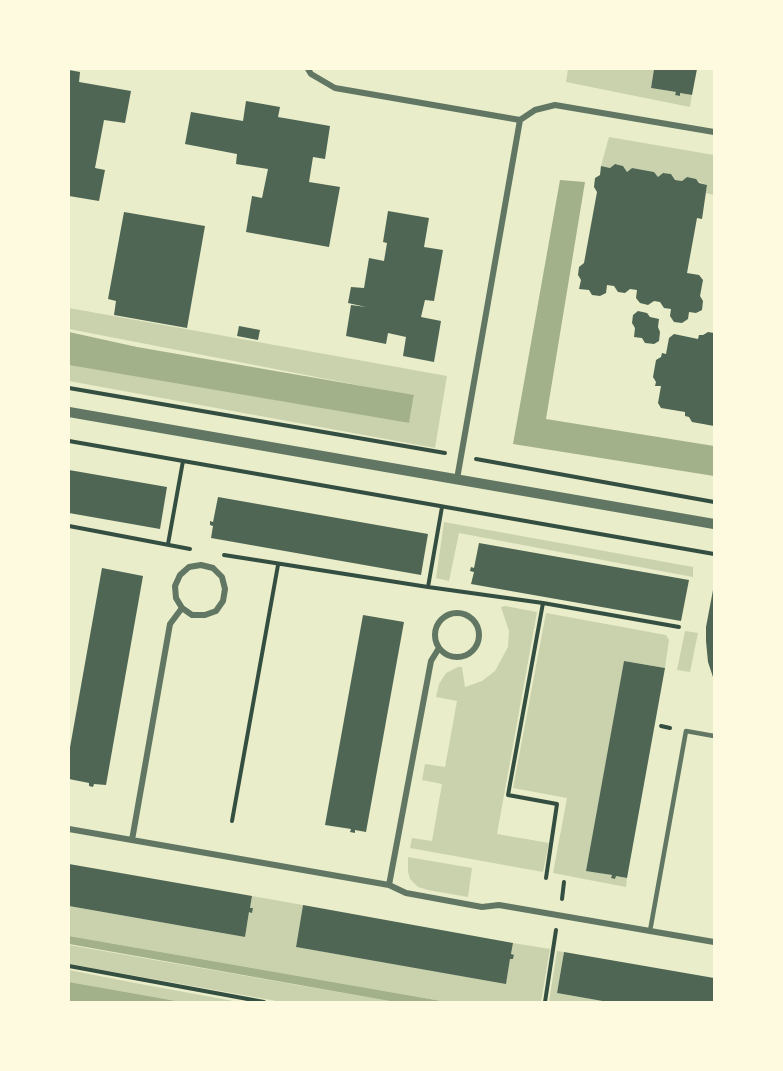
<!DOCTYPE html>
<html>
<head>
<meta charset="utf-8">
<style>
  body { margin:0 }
  #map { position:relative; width:783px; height:1071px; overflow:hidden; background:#e9edc9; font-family:"Golos Text",sans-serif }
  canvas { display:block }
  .frame { position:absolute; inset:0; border:70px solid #fefae0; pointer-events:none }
</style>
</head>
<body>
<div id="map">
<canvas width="783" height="1071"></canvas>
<div class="frame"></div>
</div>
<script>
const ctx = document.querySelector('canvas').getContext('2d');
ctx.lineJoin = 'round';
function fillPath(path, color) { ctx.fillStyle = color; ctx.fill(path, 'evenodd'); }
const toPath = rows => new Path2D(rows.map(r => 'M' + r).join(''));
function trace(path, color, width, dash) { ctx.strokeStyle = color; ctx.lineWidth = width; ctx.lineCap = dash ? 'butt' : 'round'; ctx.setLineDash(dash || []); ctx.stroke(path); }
const green = toPath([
  [568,69,654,69,651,88,676,92,676,95,680,96,680,93,692,95,690,107,566,82],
  [609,137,714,155,714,195,706,193,707,185,687,177,682,181,675,180,671,174,663,173,658,177,654,172,632,168,627,172,623,166,615,164,610,168,601,166],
  [69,308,447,376,435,448,69,381,69,364,409,423,414,396,69,329],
  [444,522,693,567,693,577,459,533,449,581,436,578],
  [505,606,537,612,497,834,549,843,543,872,410,848,412,838,432,841,442,784,422,780,425,764,445,767,457,701,436,697,439,684,446,673,458,667,462,667,465,687,482,681,495,671,508,647,509,631,501,607],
  [546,613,666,635,669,640,665,668,624,661,587,870,612,875,611,878,615,879,616,876,627,878,626,887,553,873,567,798,513,788],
  [685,631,698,633,690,672,677,670],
  [408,857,472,868,468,897,428,890,418,887,410,879,408,872],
  [252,896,303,905,296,947,506,983,510,959,513,959,514,956,511,954,513,943,550,949,541,1002,447,1002,69,936,69,906,245,937,249,912,252,912,253,909,250,908],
  [69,945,395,1002,282,1002,69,964],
  [557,951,564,952,557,993,608,1002,549,1002],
  [69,970,135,983,239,1002,182,1002,69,982]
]);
const water = toPath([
  [560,180,585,182,546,419,714,446,714,476,513,444],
  [69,332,137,347,414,395,409,423,69,365],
  [69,936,447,1002,395,1002,69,944],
  [69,982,182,1002,69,1002]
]);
const building = toPath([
  [654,69,697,69,692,95,680,93,680,96,675,95,676,92,651,88],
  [69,70,80,72,79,82,131,91,125,123,104,120,95,168,105,170,99,201,69,196],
  [246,101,280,107,278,117,330,126,325,159,313,157,309,182,340,187,329,247,246,232,252,196,262,198,268,169,236,164,237,154,185,144,191,112,243,121],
  [615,164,623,166,627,172,632,168,654,172,658,177,663,173,671,174,675,180,682,181,687,177,696,179,699,183,707,185,702,219,697,218,687,273,699,275,703,280,700,296,703,301,702,310,696,313,689,312,688,319,682,323,674,322,670,316,671,309,664,308,660,302,654,301,648,305,640,303,636,298,637,290,630,289,625,293,618,292,614,286,607,285,606,293,600,296,592,295,589,290,579,289,581,280,578,275,579,267,584,263,597,192,594,187,595,178,600,175,601,166,610,168],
  [388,211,429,218,424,247,443,250,434,301,425,300,421,317,441,321,434,362,403,356,406,337,388,333,386,344,346,336,351,305,366,307,348,303,351,287,364,288,369,258,384,261,387,243,383,242],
  [124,212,205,226,187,328,114,315,116,301,108,299],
  [638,311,647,313,650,317,659,319,658,327,660,332,659,341,654,344,645,343,642,338,634,337,635,328,632,323,633,315],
  [239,326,260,330,258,340,237,336],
  [708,332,714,333,714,426,692,422,689,417,685,416,685,412,661,408,658,403,661,386,655,386,656,382,653,377,656,360,661,357,662,353,666,354,669,338,674,334,698,339,699,335,703,335],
  [69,470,167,487,160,529,69,513],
  [218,497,428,534,421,575,211,538,213,526,210,525,210,521,213,522],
  [479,543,689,580,681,621,471,584,474,572,470,571,471,567,474,568],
  [102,568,143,576,106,785,94,784,93,787,89,786,89,783,69,779,69,753],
  [713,590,714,590,714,680,708,662,706,641,706,627],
  [363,615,404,622,366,832,355,830,355,833,350,832,351,829,325,825],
  [624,661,665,668,627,878,616,876,615,879,611,878,612,875,586,871],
  [69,864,252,896,250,908,253,908,252,913,249,912,245,937,69,906],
  [303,905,513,943,511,954,514,955,513,959,510,959,506,984,296,947],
  [564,952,714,978,714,1002,608,1002,557,993]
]);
const path = toPath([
  [69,388,445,453],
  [69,441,714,554],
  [476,459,714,502],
  [442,507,428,587,543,603],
  [69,526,190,549],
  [168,544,183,461],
  [224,555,428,587],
  [661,726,670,728],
  [232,821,278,565],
  [546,878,557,804,508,795,543,603,679,627],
  [562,899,564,882],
  [69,966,264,1002],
  [545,1002,556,930]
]);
const service = toPath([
  [650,931,686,731,714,736]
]);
const minor = toPath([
  [308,69,311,74,335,88,520,120,535,110,555,105,714,132],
  [457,479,520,120],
  '435 635a22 22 0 1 1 44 0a22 22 0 1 1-44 0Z',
  [69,829,389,885,406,893,482,907,499,905,714,942],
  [132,840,170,624,182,608,176,598,175,586,180,575,189,567,201,565,213,568,222,577,225,589,223,601,216,611,205,615,192,615,182,608],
  [389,885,431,661,439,648]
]);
const tertiary = toPath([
  [69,412,714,524]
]);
fillPath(green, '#cad2ad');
fillPath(water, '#a3b18a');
fillPath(building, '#4f6655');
trace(path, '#344e41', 4);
trace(service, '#617663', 4.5);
trace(minor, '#617663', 6);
trace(tertiary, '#617663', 10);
</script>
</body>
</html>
